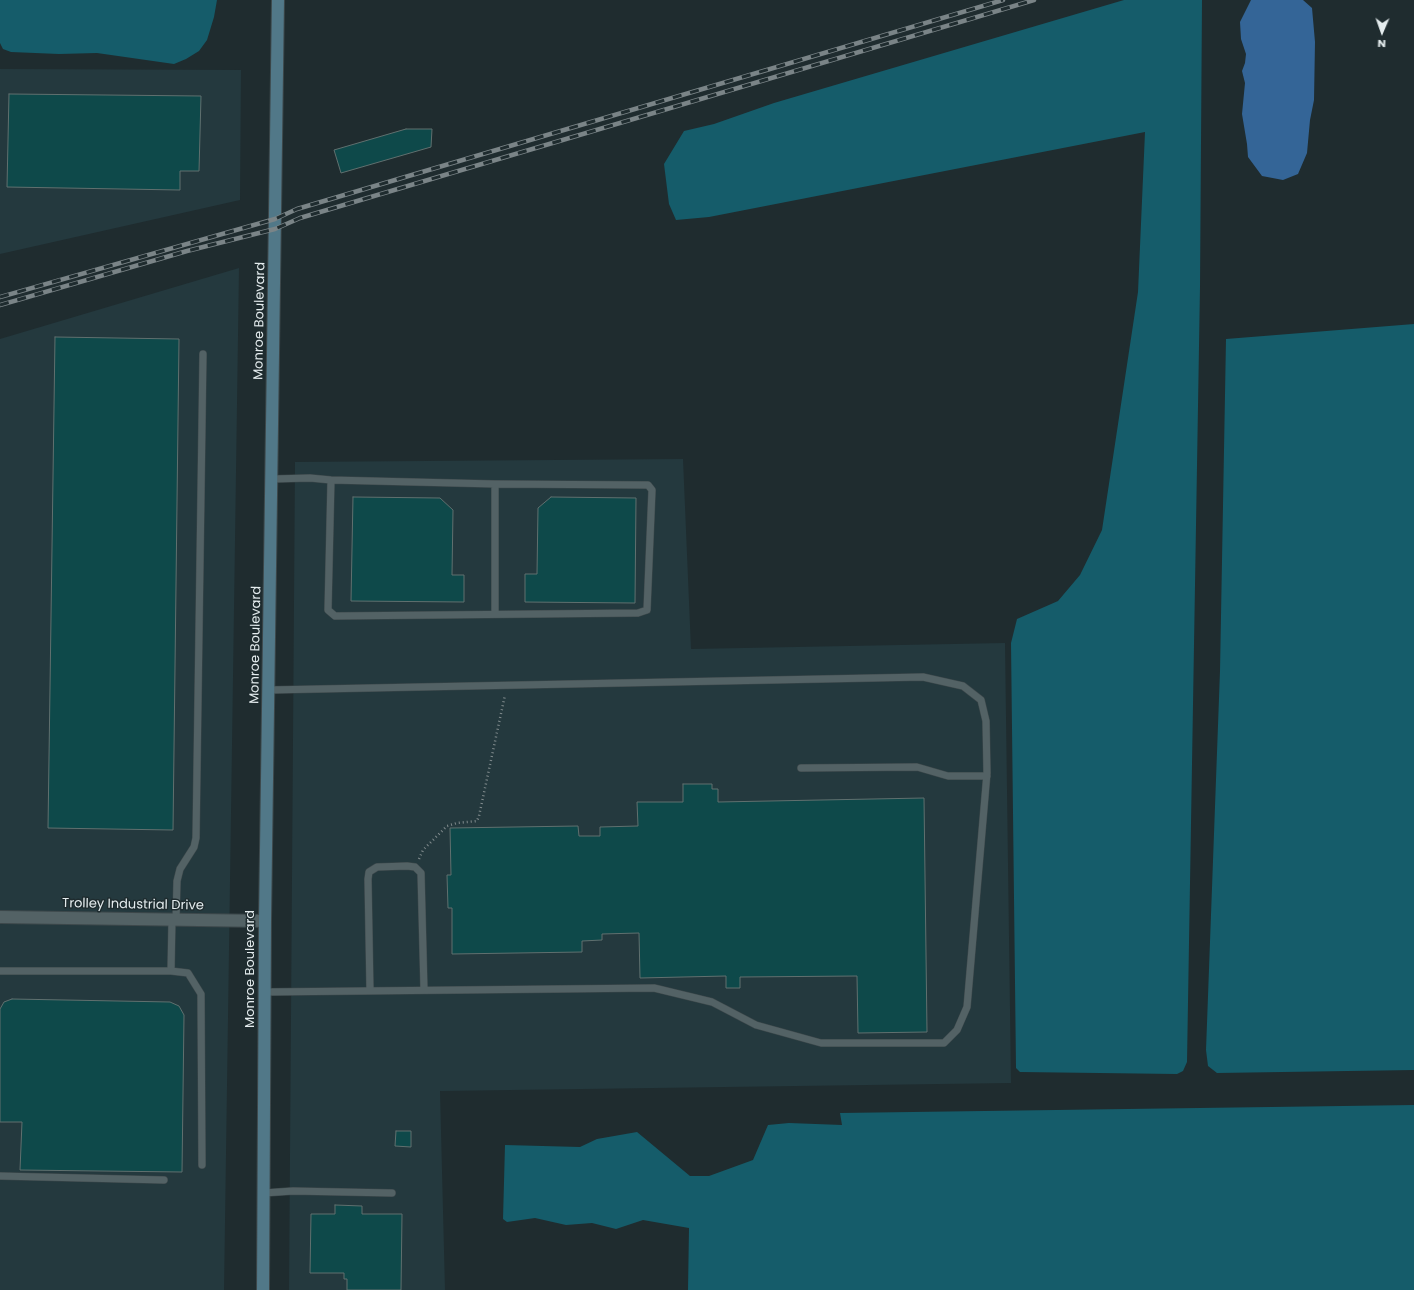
<!DOCTYPE html>
<html>
<head>
<meta charset="utf-8">
<style>
  body { margin:0 }
  #map { position:relative; width:1414px; height:1290px; overflow:hidden; background:#1f2c2f; font-family:Poppins,sans-serif }
  canvas { display:block }
  .north { position:absolute; left:1362px; top:12px; width:40px; height:40px; -webkit-text-stroke:3px #1f2c2f; paint-order:stroke; rotate:182deg; font-size:11px; font-weight:700; line-height:16px; text-align:center; color:#e4ecee }
  .north::after { content:''; display:block; margin:auto; width:14px; height:18px; background:#e4ecee; clip-path:polygon(50% 0,100% 100%,50% 72%,0 100%) }
</style>
</head>
<body>
<div id="map">
<canvas width="1414" height="1290"></canvas>
<div class="north">N</div>
</div>
<script>
const ctx = document.querySelector('canvas').getContext('2d');
ctx.lineJoin = 'round';
function fillPath(path, color) { ctx.fillStyle = color; ctx.fill(path, 'evenodd'); }
const toPath = rows => new Path2D(rows.map(r => 'M' + r).join(''));
function trace(path, color, width, dash) { ctx.strokeStyle = color; ctx.lineWidth = width; ctx.lineCap = dash ? 'butt' : 'round'; ctx.setLineDash(dash || []); ctx.stroke(path); }
function drawText(font, color, halo, rows, align = 'center') {
  ctx.font = font + ' Poppins,sans-serif'; ctx.lineWidth = 3; ctx.setLineDash([]); ctx.textBaseline = 'middle'; ctx.strokeStyle = halo; ctx.fillStyle = color; for (const [text, x, y, turn = 0] of rows) {
    ctx.save(); ctx.translate(x, y); ctx.rotate((+turn || 0) * Math.PI / 180); ctx.textAlign = isNaN(turn) ? turn : align; if (halo) ctx.strokeText(text, 0, 0); ctx.fillText(text, 0, 0); ctx.restore();
  }
}
const built = toPath([
  [0,69,241,70,240,200,0,254],
  [239,268,224,1290,0,1290,0,339],
  [683,459,691,649,1005,643,1011,1083,440,1091,445,1290,289,1290,295,462]
]);
const green = toPath([
  [0,0,217,0,214,17,207,40,199,51,186,59,174,64,97,53,59,54,11,52,3,49,0,43],
  [1124,0,1202,0,1200,287,1187,1062,1183,1071,1177,1074,1020,1072,1016,1068,1011,643,1017,619,1058,601,1080,575,1102,530,1138,292,1145,132,709,217,676,220,669,204,664,164,684,131,714,124,774,103],
  [1414,324,1414,1070,1217,1073,1208,1066,1206,1050,1220,671,1226,339],
  [1414,1105,1414,1290,688,1290,689,1228,643,1220,616,1229,592,1223,566,1225,535,1218,507,1222,503,1219,505,1145,580,1147,597,1139,637,1132,690,1176,709,1176,753,1160,768,1125,789,1123,842,1125,840,1113]
]);
const water = toPath([
  [1251,0,1303,0,1312,8,1315,42,1314,100,1310,120,1307,153,1298,174,1283,180,1262,176,1248,157,1247,144,1242,114,1245,83,1242,71,1245,63,1246,54,1241,39,1240,22]
]);
const building = toPath([
  [9,94,201,96,199,171,180,171,180,190,7,187,9,94],
  [406,129,432,129,431,147,341,173,334,150,406,129],
  [55,337,179,339,173,830,48,828,55,337],
  [353,497,440,498,453,510,452,575,464,575,464,602,351,601,353,497],
  [551,497,636,498,635,603,525,602,525,574,537,574,538,508,551,497],
  [683,784,712,784,712,789,718,789,718,802,924,798,927,1032,858,1033,857,976,740,977,740,988,726,988,726,976,640,978,639,933,602,934,602,940,582,941,582,952,452,954,452,908,448,908,447,875,451,875,450,828,578,826,579,836,600,836,600,827,638,826,637,802,683,802,683,784],
  [12,999,170,1002,179,1006,184,1015,182,1172,20,1170,22,1122,0,1122,0,1009,4,1002,12,999],
  [396,1131,411,1131,411,1147,395,1146,396,1131],
  [335,1205,362,1206,362,1214,402,1214,401,1290,347,1290,347,1279,344,1279,344,1273,310,1273,311,1214,335,1214,335,1205]
]);
const path = toPath([
  [419,859,423,850,447,826,457,823,477,821,479,816,505,695]
]);
const lane = toPath([
  [272,479,310,478,331,480,495,484,648,485,652,490,647,610,638,613,335,616,328,610,331,480],
  [495,484,495,614],
  [801,768,917,767,948,776,987,776],
  [176,920,177,881,180,869,194,847,196,838,203,354],
  [0,971,171,971,172,919],
  [171,971,188,973,201,994,202,1165],
  [370,991,368,879,369,872,377,867,407,866,415,867,421,873,424,990],
  [265,992,654,988,712,1002,756,1025,821,1043,944,1043,957,1030,967,1007,987,773,986,721,981,700,963,686,923,677,269,690],
  [0,1176,164,1180],
  [264,1193,293,1191,392,1193]
]);
const street = toPath([
  [0,917,265,921]
]);
const secondary = toPath([
  [263,1290,265,921,278,0]
]);
const rail = toPath([
  [0,297,275,219,297,209,1003,0],
  [0,305,187,251,275,229,300,218,1034,0]
]);
const streetNames = [
  ["Monroe Boulevard",260,321,-89],
  ["Monroe Boulevard",256,645,-89],
  ["Trolley Industrial Drive",133,905,1],
  ["Monroe Boulevard",251,969,-90]
];
fillPath(built, '#24393e');
fillPath(green, '#155c6a');
fillPath(water, '#346597');
fillPath(building, '#0e494a');
trace(building, '#60706f', 1);
trace(lane, '#3d484b', 8);
trace(street, '#3d484b', 14);
trace(secondary, '#3d484b', 14);
trace(path, '#808b8d', 2.5, [1, 3]);
trace(lane, '#536265', 7);
trace(street, '#536265', 12);
trace(secondary, '#517888', 12);
trace(rail, '#7a8487', 4.5);
trace(rail, '#1f2c2f', 3, [9]);
drawText('13px', '#e4ecee', '#1f2c2f', streetNames);
</script>
</body>
</html>
